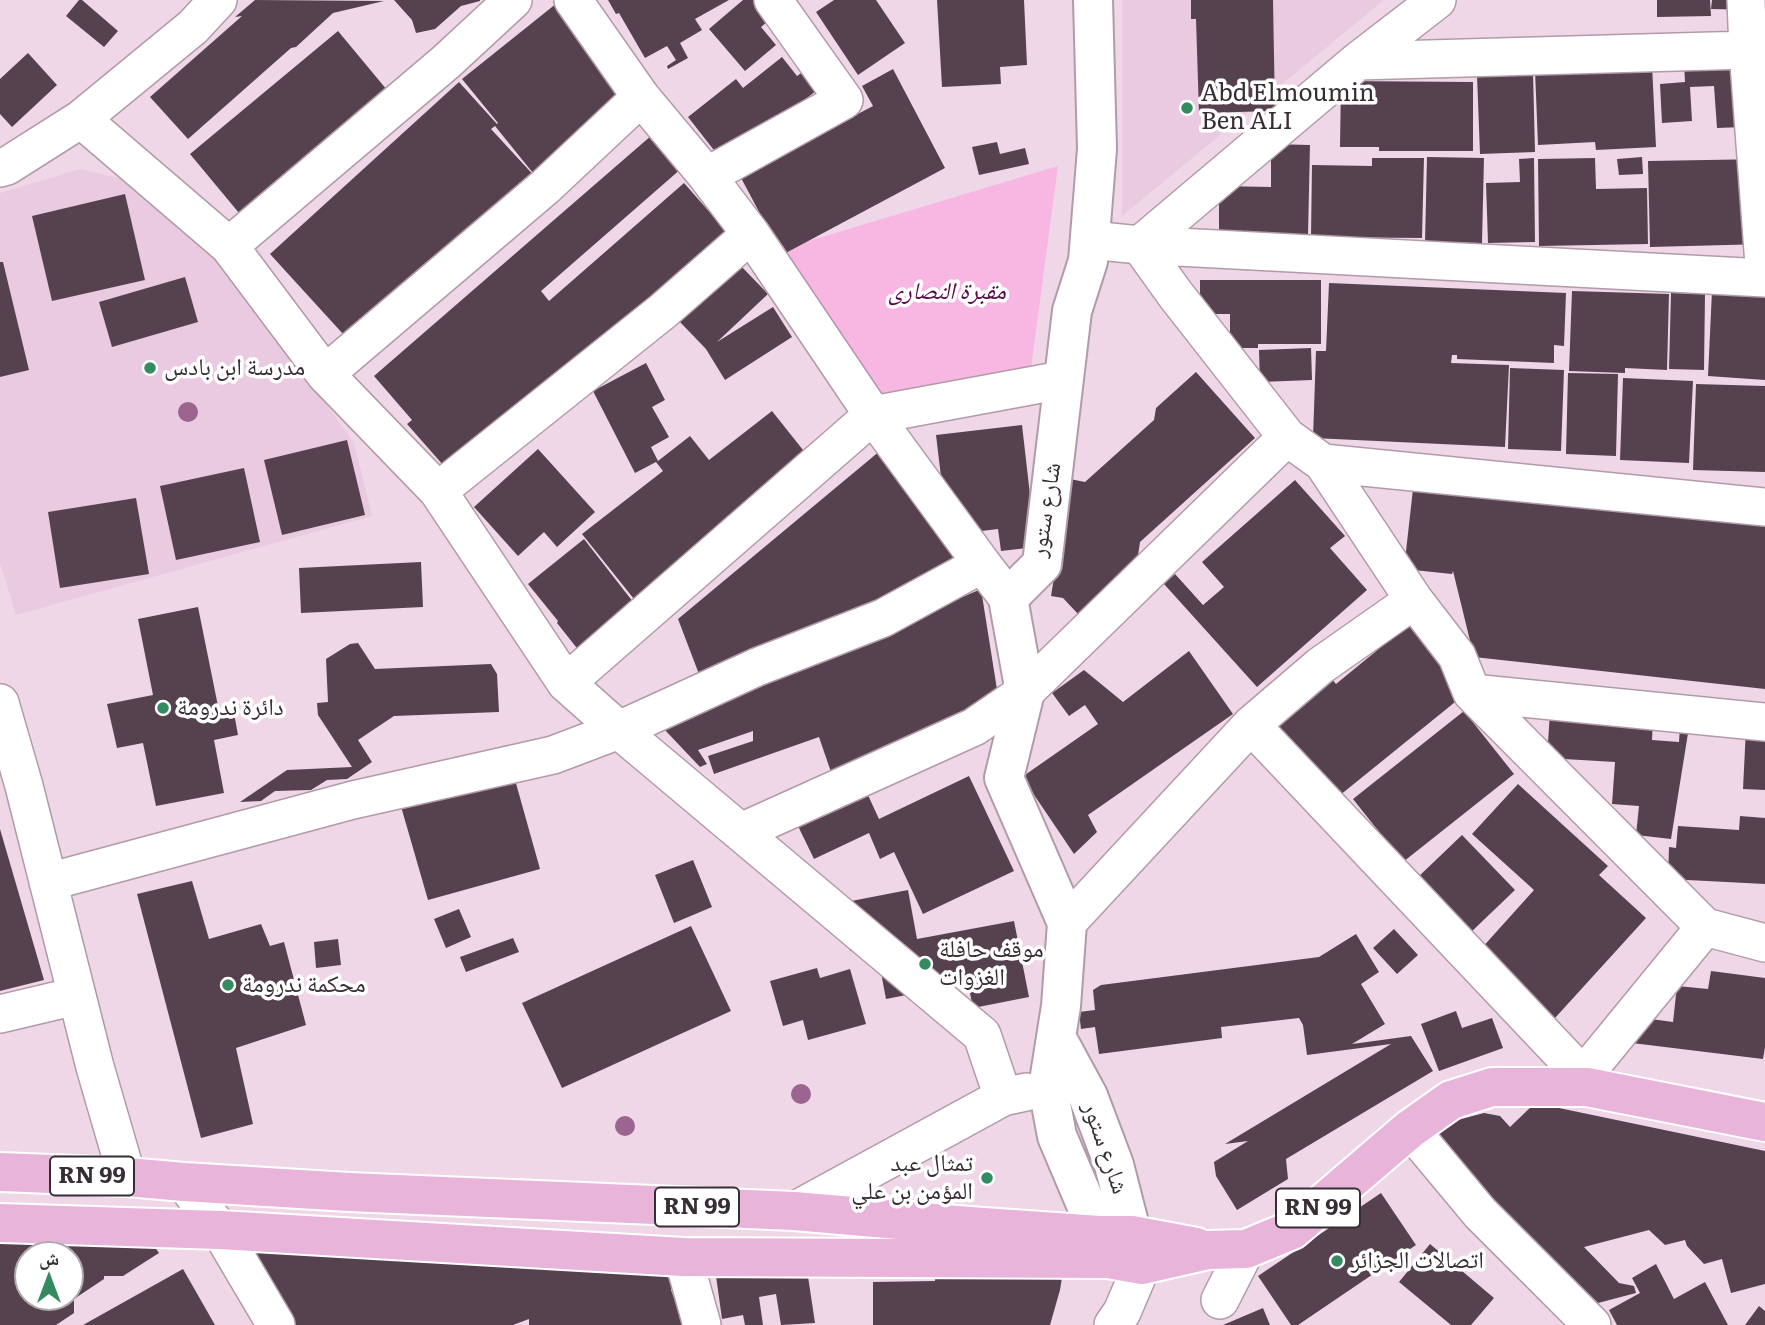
<!DOCTYPE html>
<html>
<head>
<meta charset="utf-8">
<style>
  body { margin:0 }
  #map { position:relative; width:1765px; height:1325px; overflow:hidden; background:#f0d7e8; font-family:Literata,"Noto Naskh Arabic",serif }
  canvas { display:block }
  .north { position:absolute; left:14px; top:1241px; width:70px; height:70px; box-sizing:border-box; background:#fff; border:2px solid #afabae; border-radius:50%; rotate:0deg; font-size:19px; font-weight:700; line-height:28px; text-align:center; color:#372d34 }
  .north::after { content:''; display:block; margin:auto; width:24px; height:32px; background:#348b60; clip-path:polygon(50% 0,100% 100%,50% 72%,0 100%) }
</style>
</head>
<body>
<div id="map">
<canvas width="1765" height="1325"></canvas>
<div class="north">ش</div>
</div>
<script>
const ctx = document.querySelector('canvas').getContext('2d');
ctx.lineJoin = 'round';
function fillPath(path, color) { ctx.fillStyle = color; ctx.fill(path, 'evenodd'); }
const toPath = rows => new Path2D(rows.map(r => 'M' + r).join(''));
function trace(path, color, width, dash) { ctx.strokeStyle = color; ctx.lineWidth = width; ctx.lineCap = dash ? 'butt' : 'round'; ctx.setLineDash(dash || []); ctx.stroke(path); }
function drawText(font, color, halo, rows, align = 'center') {
  ctx.font = font + ' Literata,"Noto Naskh Arabic",serif'; ctx.lineWidth = 7; ctx.setLineDash([]); ctx.textBaseline = 'middle'; ctx.strokeStyle = halo; ctx.fillStyle = color; for (const [text, x, y, turn = 0] of rows) {
    ctx.save(); ctx.translate(x, y); ctx.rotate((+turn || 0) * Math.PI / 180); ctx.textAlign = isNaN(turn) ? turn : align; if (halo) ctx.strokeText(text, 0, 0); ctx.fillText(text, 0, 0); ctx.restore();
  }
}
const built = toPath([
  [1122,0,1384,0,1122,216],
  [80,169,136,182,207,242,246,292,354,443,372,516,16,615,0,563,0,193]
]);
const green = toPath([
  [1058,166,1031,368,876,395,782,249]
]);
const building = toPath([
  [79,0,82,0,118,31,104,47,66,16],
  [255,0,384,1,333,13,296,47,291,48,188,139,150,97,242,16,235,17],
  [394,0,480,0,480,1,461,6,435,29,416,33,412,20],
  [608,0,729,0,695,19,702,30,680,43,688,58,668,69,667,66,676,60,667,46,645,58,619,13,616,14],
  [743,0,758,0,773,17,761,27,776,45,745,71,709,29],
  [834,0,876,0,905,43,858,75,816,12],
  [937,0,1024,0,1027,65,1000,67,1001,84,942,87],
  [1191,0,1273,0,1275,111,1199,113,1196,19,1191,19],
  [1657,0,1710,0,1711,16,1657,17],
  [1712,0,1758,0,1757,10,1711,9],
  [557,3,635,100,537,178,495,126,491,129,538,180,354,346,270,254,459,82,497,124,498,123,462,79],
  [338,31,392,96,244,219,190,154],
  [28,53,57,85,12,127,0,114,0,79],
  [782,57,797,76,807,69,821,87,724,163,688,117,736,79,743,88],
  [1765,58,1743,127,1717,128,1714,86,1690,87,1692,121,1662,123,1660,84,1685,82,1684,63],
  [1652,65,1656,147,1596,150,1595,142,1538,145,1535,70],
  [893,69,945,168,782,255,740,176,873,106,862,86],
  [1533,73,1535,152,1480,154,1477,75],
  [1341,81,1473,82,1473,151,1379,151,1379,147,1340,147],
  [652,135,682,168,541,291,549,301,684,183,728,233,451,474,407,424,412,420,374,376],
  [997,142,1000,154,1025,148,1029,164,979,175,972,147],
  [1271,144,1310,145,1308,235,1219,234,1219,186,1271,187],
  [1427,157,1484,158,1482,243,1425,242],
  [1642,157,1643,174,1619,175,1617,159],
  [1372,158,1424,158,1422,238,1311,237,1312,165,1372,166],
  [1534,158,1535,242,1488,243,1486,183,1520,182,1519,159],
  [1595,158,1596,189,1647,188,1648,244,1539,246,1538,159],
  [1765,159,1765,244,1650,247,1648,161],
  [125,194,145,280,52,301,32,216],
  [0,262,3,262,29,370,0,377],
  [740,265,768,294,717,342,773,307,792,337,725,380,706,349,680,322],
  [185,277,198,322,112,347,99,302],
  [1200,280,1321,280,1321,344,1258,344,1258,348,1230,348,1230,314,1200,314],
  [1329,283,1566,293,1564,346,1554,345,1554,363,1457,359,1457,355,1452,355,1451,363,1509,365,1505,447,1313,438,1316,351,1326,351],
  [1572,291,1669,294,1667,370,1625,368,1625,373,1569,371],
  [1712,291,1765,293,1765,380,1708,376],
  [1671,293,1705,294,1704,370,1669,369],
  [1311,348,1312,380,1260,382,1259,350],
  [646,363,665,400,652,407,669,437,651,447,658,461,690,436,709,460,772,411,811,460,634,599,582,534,663,471,656,462,635,473,593,391],
  [1510,368,1564,370,1561,451,1508,449],
  [1196,372,1255,438,1140,542,1137,562,1079,615,1063,598,1051,596,1070,479,1085,482,1154,420,1156,408],
  [1568,373,1618,374,1616,456,1566,454],
  [1623,378,1693,381,1689,463,1620,460],
  [1696,384,1765,386,1765,472,1693,470],
  [1022,425,1036,547,1001,551,998,529,948,535,936,435],
  [347,440,365,515,282,535,264,460],
  [538,449,595,512,557,547,544,532,518,556,474,507],
  [881,450,971,567,702,682,678,619],
  [244,468,260,542,176,560,160,486],
  [1295,480,1345,536,1330,548,1367,590,1257,687,1164,584,1175,574,1203,605,1224,587,1202,562],
  [1414,480,1765,518,1765,689,1474,657,1453,571,1452,574,1404,569],
  [136,498,149,574,60,588,48,512],
  [584,539,637,607,580,652,557,623,558,621,528,584],
  [421,562,423,607,301,613,299,568],
  [981,589,999,702,831,772,819,737,714,774,708,756,753,741,753,731,698,750,707,764,700,767,663,728],
  [198,607,220,716,234,713,238,735,214,740,224,793,156,806,143,743,117,748,107,704,153,695,138,619],
  [1408,625,1465,694,1334,800,1272,724,1330,677,1336,684],
  [358,643,375,669,491,664,497,674,499,712,394,716,358,740,372,762,347,779,327,780,311,790,275,791,261,801,240,802,287,770,352,767,318,715,317,703,328,702,326,659,350,644],
  [1189,651,1233,714,1088,815,1097,832,1074,854,1022,777,1098,724,1085,705,1069,716,1052,693,1084,670,1123,702],
  [1464,711,1514,774,1403,862,1353,799],
  [1550,712,1653,718,1652,740,1679,742,1680,726,1689,727,1671,839,1636,835,1639,806,1612,804,1615,762,1547,758],
  [1746,728,1765,730,1765,790,1743,789],
  [510,762,540,869,428,900,400,803],
  [969,776,1014,871,923,914,894,852,880,859,869,833,814,859,798,826,867,793,879,819],
  [1518,784,1608,866,1599,875,1646,918,1555,1018,1480,950,1534,890,1472,834],
  [1740,816,1765,818,1765,884,1668,879,1669,847,1676,848,1678,826,1739,830],
  [0,829,44,980,0,991],
  [1462,835,1515,890,1468,935,1415,880],
  [693,860,712,907,674,923,655,875],
  [192,881,209,939,261,924,270,946,284,942,306,1025,236,1048,253,1124,201,1138,137,894],
  [908,890,917,939,1014,921,1029,997,973,1008,968,983,886,999,876,946,850,951,841,903],
  [459,909,471,937,446,948,434,919],
  [691,926,731,1011,562,1088,522,1003],
  [1394,929,1418,955,1397,974,1373,948],
  [1356,934,1379,972,1361,984,1385,1024,1352,1044,1411,1036,1433,1071,1286,1159,1288,1179,1237,1210,1216,1176,1214,1162,1248,1141,1225,1144,1391,1044,1307,1055,1303,1025,1299,1018,1221,1027,1222,1038,1099,1054,1095,1027,1081,1029,1079,1012,1095,1010,1093,990,1101,985,1319,957],
  [513,938,519,952,466,972,460,957],
  [338,939,341,965,316,968,314,942],
  [817,968,820,978,850,969,866,1024,808,1040,803,1020,783,1026,770,981],
  [1711,971,1765,978,1765,1047,1763,1059,1632,1043,1636,1017,1673,1022,1677,986,1708,989],
  [1456,1011,1462,1028,1492,1018,1503,1048,1439,1071,1421,1024],
  [1535,1103,1765,1151,1765,1284,1731,1293,1722,1259,1704,1264,1687,1246,1685,1240,1665,1245,1649,1230,1584,1247,1619,1283,1634,1286,1636,1293,1598,1303,1505,1211,1499,1219,1488,1199,1505,1211,1433,1140,1450,1122,1484,1113,1500,1116,1510,1127],
  [1381,1193,1416,1245,1298,1325,1291,1325,1258,1276],
  [0,1225,143,1230,159,1253,123,1276,104,1276,104,1279,74,1299,74,1313,56,1325,0,1325],
  [28,1255,70,1255,70,1297,28,1297],
  [1430,1244,1494,1298,1471,1325,1451,1325,1399,1282],
  [260,1250,671,1254,671,1290,685,1325,529,1325,529,1319,513,1325,271,1325,244,1256],
  [806,1263,815,1323,781,1325,776,1294,759,1297,763,1325,745,1325,743,1315,722,1319,716,1276],
  [936,1264,1063,1271,1060,1290,1050,1325,873,1325,873,1282,935,1281],
  [1656,1264,1674,1299,1705,1282,1728,1325,1617,1325,1609,1310,1640,1293,1632,1278],
  [183,1269,215,1325,83,1325],
  [1759,1306,1765,1311,1765,1325,1745,1325],
  [1263,1308,1270,1325,1223,1325]
]);
const street = toPath([
  [573,0,641,97,707,176,751,234,873,415,982,564],
  [1437,0,1358,61,1140,245,1175,294,1287,437,1323,463,1414,600,1457,656,1472,693,1705,927,1765,943],
  [1746,0,1748,50,1765,278],
  [1358,61,1748,50],
  [81,119,229,246,325,374,438,491,566,683,619,730,982,1035,1003,1097],
  [0,168,7,166,81,119,193,27,218,0],
  [707,176,844,100,773,0],
  [1090,240,1140,245,1765,278],
  [229,246,446,62,513,0],
  [325,374,545,187,641,97],
  [1323,463,1765,507],
  [438,491,663,311,751,234],
  [566,683,873,415,1062,380],
  [1472,693,1765,722],
  [0,703,24,786,95,1067,127,1177],
  [1251,725,1583,1076],
  [741,832,974,727,1025,692,1287,437],
  [48,882,353,800,553,755,619,730,757,667,883,618,982,564,1008,598],
  [1067,923,1251,725,1320,666,1414,600],
  [0,1014,76,996],
  [1587,1087,1583,1076,1705,927],
  [1410,1129,1480,1213,1592,1325],
  [184,1182,220,1230,276,1325],
  [794,1211,1003,1097,1026,1092],
  [683,1257,702,1325],
  [1220,1300,1246,1249],
  [1113,1325,1122,1312,1142,1265]
]);
const secondary = toPath([
  [1093,0,1097,149,1088,261,1072,311,1042,564,1008,598,1025,692,1004,778,1067,923,1061,1006,1048,1088,1057,1136,1099,1235,1108,1259],
  [1056,1037,1088,1096,1114,1165,1132,1235,1142,1265]
]);
const primary = toPath([
  [0,1172,127,1177,184,1182,349,1192,794,1211,969,1226,1099,1235,1132,1235,1196,1247],
  [0,1223,220,1230,683,1257,1108,1259,1142,1265,1208,1250,1246,1249,1292,1230,1410,1129,1451,1100,1492,1087,1587,1087,1765,1122]
]);
const trees = [
  [188,412],
  [801,1094],
  [625,1126]
];
const markers = [
  [1187,108,7,"#348b60"],
  [150,368,7,"#348b60"],
  [163,708,7,"#348b60"],
  [925,964,7,"#348b60"],
  [228,985,7,"#348b60"],
  [987,1178,7,"#348b60"],
  [1337,1261,7,"#348b60"]
];
const shields = [
  [92,1176,84],
  [697,1207,84],
  [1318,1208,84]
];
const shieldNames = [
  ["RN 99",92,1176],
  ["RN 99",697,1207],
  ["RN 99",1318,1208]
];
const poiNames = [
  ["Abd Elmoumin",1201,94],
  ["Ben ALI",1201,122],
  ["مدرسة ابن بادس",164,368],
  ["دائرة ندرومة",177,708],
  ["موقف حافلة",939,950],
  ["الغزوات",939,978],
  ["محكمة ندرومة",242,985],
  ["تمثال عبد",973,1164,"right"],
  ["المؤمن بن علي",973,1192,"right"],
  ["اتصالات الجزائر",1351,1261]
];
const parkNames = [
  ["مقبرة النصارى",947,292]
];
const streetNames = [
  ["شارع ستور",1046,510,-81],
  ["شارع ستور",1105,1148,71]
];
fillPath(built, '#e9cae0');
fillPath(green, '#f8b6e3');
fillPath(building, '#56424f');
trace(street, '#b19aa9', 40);
trace(secondary, '#b19aa9', 42);
trace(primary, '#fff', 42);
trace(street, '#fff', 37);
trace(secondary, '#fff', 38);
trace(primary, '#e9b4d9', 38);
ctx.fillStyle = '#9c6590';
for (const [x, y] of trees) { ctx.beginPath(); ctx.arc(x, y, 10, 0, 2 * Math.PI); ctx.fill(); }
for (const [x, y, r, color] of markers) { const dot = new Path2D(); dot.arc(x, y, r, 0, 2 * Math.PI); ctx.fillStyle = color; ctx.fill(dot); trace(dot, '#fff', 2.5); }
for (const [x, y, w] of shields) { const box = new Path2D(); box.roundRect(x - w / 2, y - 19.5, w, 39, 5); ctx.fillStyle = '#fff'; ctx.fill(box); trace(box, '#372d34', 2); }
drawText('bold 23px', '#372d34', null, shieldNames);
drawText('24px', '#372d34', '#fff', poiNames, 'left');
drawText('italic 24px', '#580748', '#fff', parkNames);
drawText('24px', '#372d34', '#fff', streetNames);
</script>
</body>
</html>
